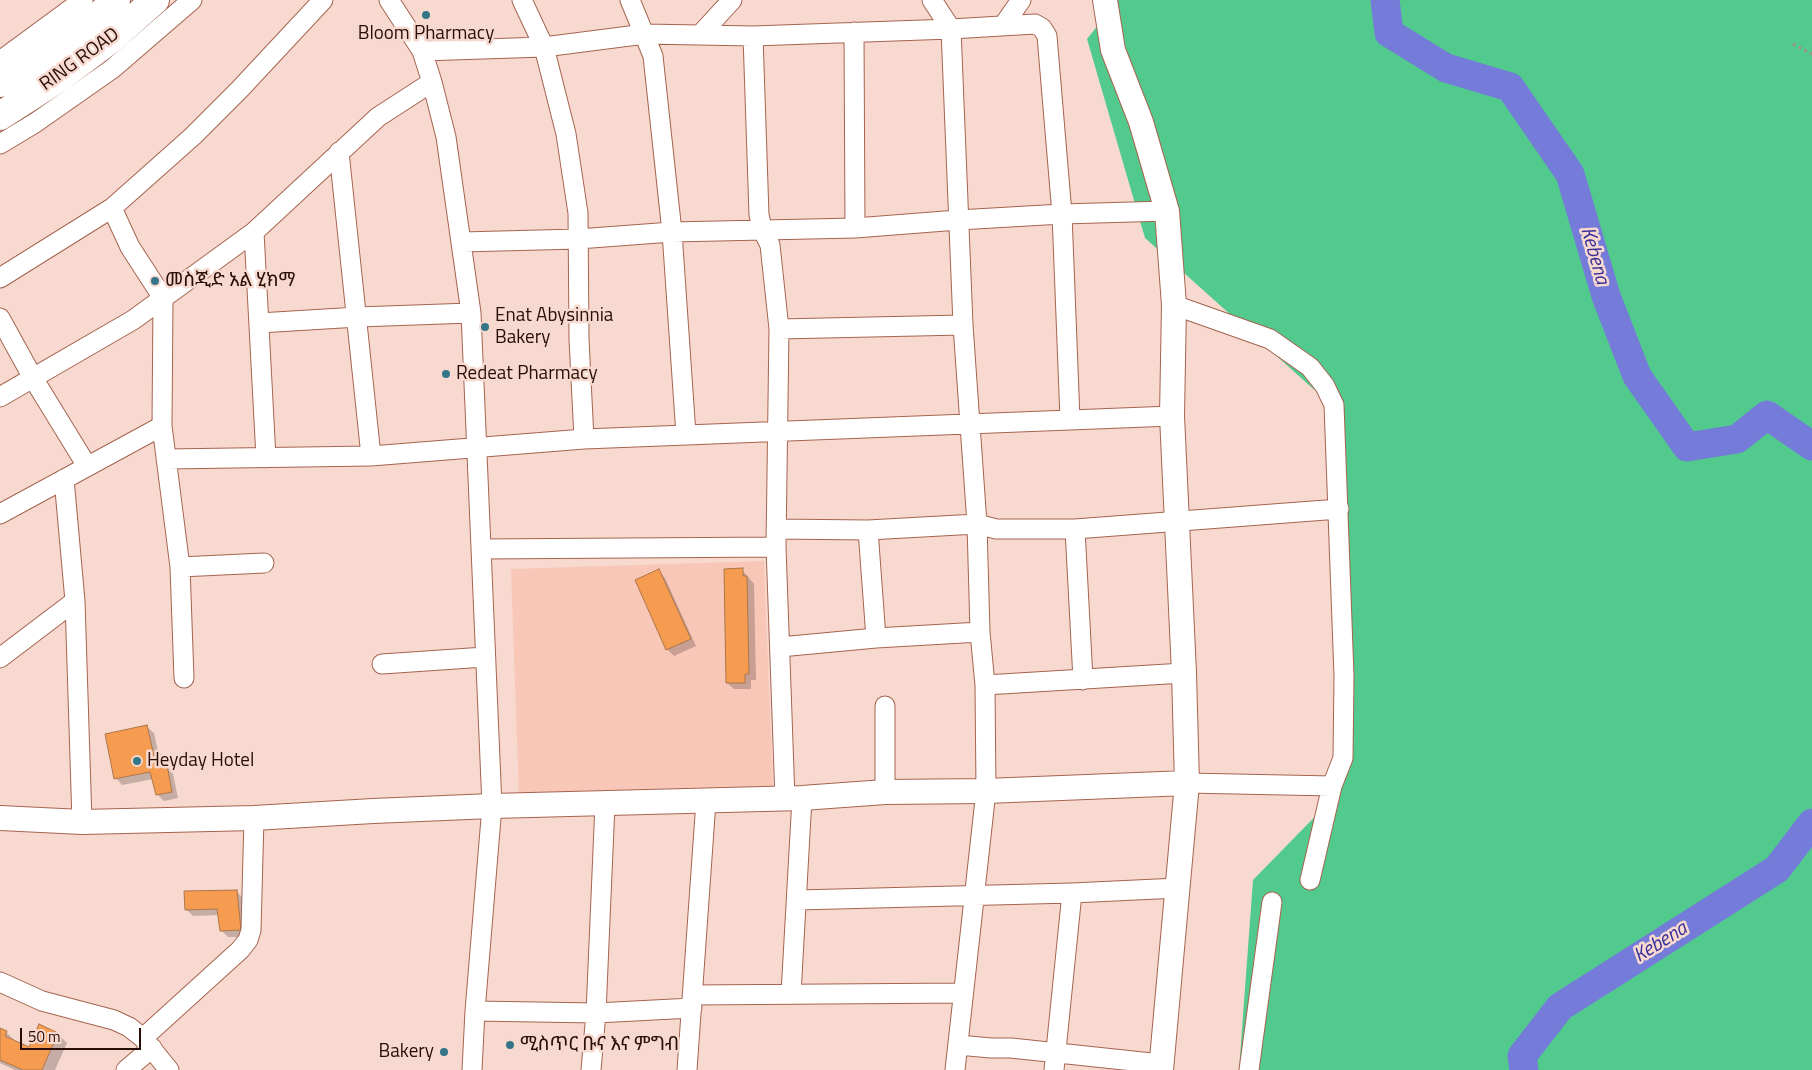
<!DOCTYPE html>
<html>
<head>
<meta charset="utf-8">
<style>
  body { margin:0 }
  #map { position:relative; width:1812px; height:1070px; overflow:hidden; background:#f7d9cf; font-family:"Titillium Web",sans-serif }
  canvas { display:block }
  .scale { position:absolute; left:20px; top:1028px; width:121px; height:22px; box-sizing:border-box; border:2px solid #280e06; border-top:0; padding-left:6px; font-size:15px; line-height:18px; white-space:nowrap; color:#280e06; -webkit-text-stroke:4px #f7d9cf; paint-order:stroke }
</style>
</head>
<body>
<div id="map">
<canvas width="1812" height="1070"></canvas>
<div class="scale">50 m</div>
</div>
<script>
const ctx = document.querySelector('canvas').getContext('2d');
ctx.lineJoin = 'round';
function fillPath(path, color) { ctx.fillStyle = color; ctx.fill(path, 'evenodd'); }
const toPath = rows => new Path2D(rows.map(r => 'M' + r).join(''));
function trace(path, color, width, dash) { ctx.strokeStyle = color; ctx.lineWidth = width; ctx.lineCap = dash ? 'butt' : 'round'; ctx.setLineDash(dash || []); ctx.stroke(path); }
function drawText(font, color, halo, rows, align = 'center') {
  ctx.font = font + ' "Titillium Web","Noto Sans Ethiopic",sans-serif'; ctx.lineWidth = 5; ctx.setLineDash([]); ctx.textBaseline = 'middle'; ctx.strokeStyle = halo; ctx.fillStyle = color; for (const [text, x, y, turn = 0] of rows) {
    ctx.save(); ctx.translate(x, y); ctx.rotate((+turn || 0) * Math.PI / 180); ctx.textAlign = isNaN(turn) ? turn : align; if (halo) ctx.strokeText(text, 0, 0); ctx.fillText(text, 0, 0); ctx.restore();
  }
}
const built = toPath([
  [764,561,773,788,519,796,511,569]
]);
const forest = toPath([
  [1118,0,1812,0,1812,1070,1239,1070,1253,880,1342,789,1329,403,1145,238,1087,39]
]);
const shadow = toPath([
  [742,570,754,584,756,680,751,680,751,689,734,689,727,683],
  [659,571,665,578,696,646,674,656,667,649],
  [147,727,154,733,159,756,161,756,168,762,169,770,173,774,178,798,164,801,157,794,153,779,122,785,116,778],
  [236,891,243,898,247,937,228,937,221,930,219,915,193,916,186,909],
  [40,1026,58,1034,67,1043,55,1070,15,1070,0,1063,0,1030,6,1032,16,1042,30,1049]
]);
const river = toPath([
  [1385,0,1389,33,1446,68,1510,87,1570,174,1606,296,1637,376,1687,447,1737,439,1767,415,1812,446],
  [1524,1070,1522,1056,1560,1007,1777,869,1812,823]
]);
const building = toPath([
  [743,568,743,576,747,576,749,674,745,674,745,683,726,683,724,569,743,568],
  [659,569,691,639,666,650,635,580,659,569],
  [147,725,154,756,161,754,164,766,167,765,172,792,156,795,150,772,114,779,105,734,147,725],
  [237,890,241,930,220,931,217,909,185,910,184,891,237,890],
  [39,1024,58,1033,42,1070,23,1070,0,1060,0,1028,7,1031,5,1036,29,1047,39,1024]
]);
const path = toPath([
  [1793,44,1812,54]
]);
const minor = toPath([
  [389,0,422,51,432,82,446,137,471,313,492,806,475,1011,472,1070],
  [522,0,544,47,566,134,578,213,579,339,584,439],
  [630,0,653,56,672,232,686,435],
  [932,0,951,29,963,325,977,524,980,632,985,685,986,791,955,1070],
  [1003,26,1021,0],
  [854,32,855,228],
  [700,35,732,0],
  [753,36,759,215,763,231,770,245,779,329,776,547,785,799],
  [422,51,544,47,645,34,753,36,951,29,1035,24,1042,28,1047,36,1062,214,1070,419],
  [0,61,83,0],
  [0,144,35,123,112,69,192,0],
  [339,152,371,456],
  [254,232,266,458],
  [462,242,578,239,672,232,855,228,958,220,1062,214,1167,211],
  [0,278,112,208,193,136,240,89,323,0],
  [1174,305,1270,339,1310,367,1325,386,1334,405,1344,676,1343,758,1332,786,1310,880],
  [0,318,33,378,87,466],
  [259,323,358,317,471,313],
  [779,329,963,325],
  [0,397,133,320,254,232,378,117,432,82],
  [162,426,180,567,184,678],
  [166,459,371,456,584,439,1172,416],
  [64,479,75,601,82,822],
  [0,514,162,426,163,298,130,247,112,208],
  [776,529,868,530,977,524,996,529,1075,529,1339,509],
  [1075,529,1083,680],
  [868,530,876,638],
  [481,549,776,547],
  [180,567,264,563],
  [780,647,876,638,980,632],
  [0,658,75,601],
  [382,664,485,657],
  [985,685,1184,673],
  [885,706,885,792],
  [1187,783,1332,786],
  [798,900,1072,893,1178,888],
  [0,982,42,1001,114,1020,129,1027,143,1038,169,1070],
  [791,994,802,798],
  [693,995,963,993],
  [475,1011,596,1013,692,1008],
  [143,1038,240,950,248,940,251,930,254,818],
  [958,1045,991,1048,1011,1048,1161,1064],
  [126,1070,152,1048],
  [591,1070,596,1013,605,804],
  [687,1070,706,801],
  [1054,1070,1072,893],
  [1249,1070,1272,902]
]);
const major = toPath([
  [1105,0,1113,50,1141,122,1167,211,1174,305,1172,416,1184,673,1187,783,1161,1070],
  [0,818,82,822,254,818,373,811,492,806,802,798,885,792,986,791,1187,783]
]);
const highway = toPath([
  [0,83,44,55,104,11,116,0],
  [0,116,59,78,111,39,155,0]
]);
const markers = [
  [426,15,5,"#347688"],
  [155,281,5,"#347688"],
  [485,327,5,"#347688"],
  [446,374,5,"#347688"],
  [137,761,5,"#347688"],
  [510,1045,5,"#347688"],
  [444,1052,5,"#347688"]
];
const poiNames = [
  ["Bloom Pharmacy",426,34,"center"],
  ["መስጂድ አል ሂክማ",165,281],
  ["Enat Abysinnia",495,316],
  ["Bakery",495,338],
  ["Redeat Pharmacy",456,374],
  ["Heyday Hotel",147,761],
  ["ሚስጥር ቡና እና ምግብ",520,1045],
  ["Bakery",434,1052,"right"]
];
const streetNames = [
  ["RING ROAD",80,60,-36]
];
const waterNames = [
  ["Kebena",1594,256,74],
  ["Kebena",1661,943,-32]
];
fillPath(built, '#f9c7b8');
fillPath(forest, '#52ca8e');
fillPath(shadow, '#0003');
trace(river, '#747bd8', 29);
fillPath(building, '#f59c51');
trace(building, '#ad764a', 1);
trace(minor, '#a5644f', 21);
trace(major, '#a5644f', 26);
trace(highway, '#a5644f', 30);
trace(path, '#a88c82', 3, [2.5, 4]);
trace(minor, '#fff', 19);
trace(major, '#fff', 24);
trace(highway, '#fff', 28);
for (const [x, y, r, color] of markers) { const dot = new Path2D(); dot.arc(x, y, r, 0, 2 * Math.PI); ctx.fillStyle = color; ctx.fill(dot); trace(dot, '#f7d9cf', 2); }
drawText('19px', '#280e06', '#f7d9cf', poiNames, 'left');
drawText('19px', '#280e06', '#f7d9cf', streetNames);
drawText('italic 20px', '#362d9a', '#f7d9cf', waterNames);
</script>
</body>
</html>
